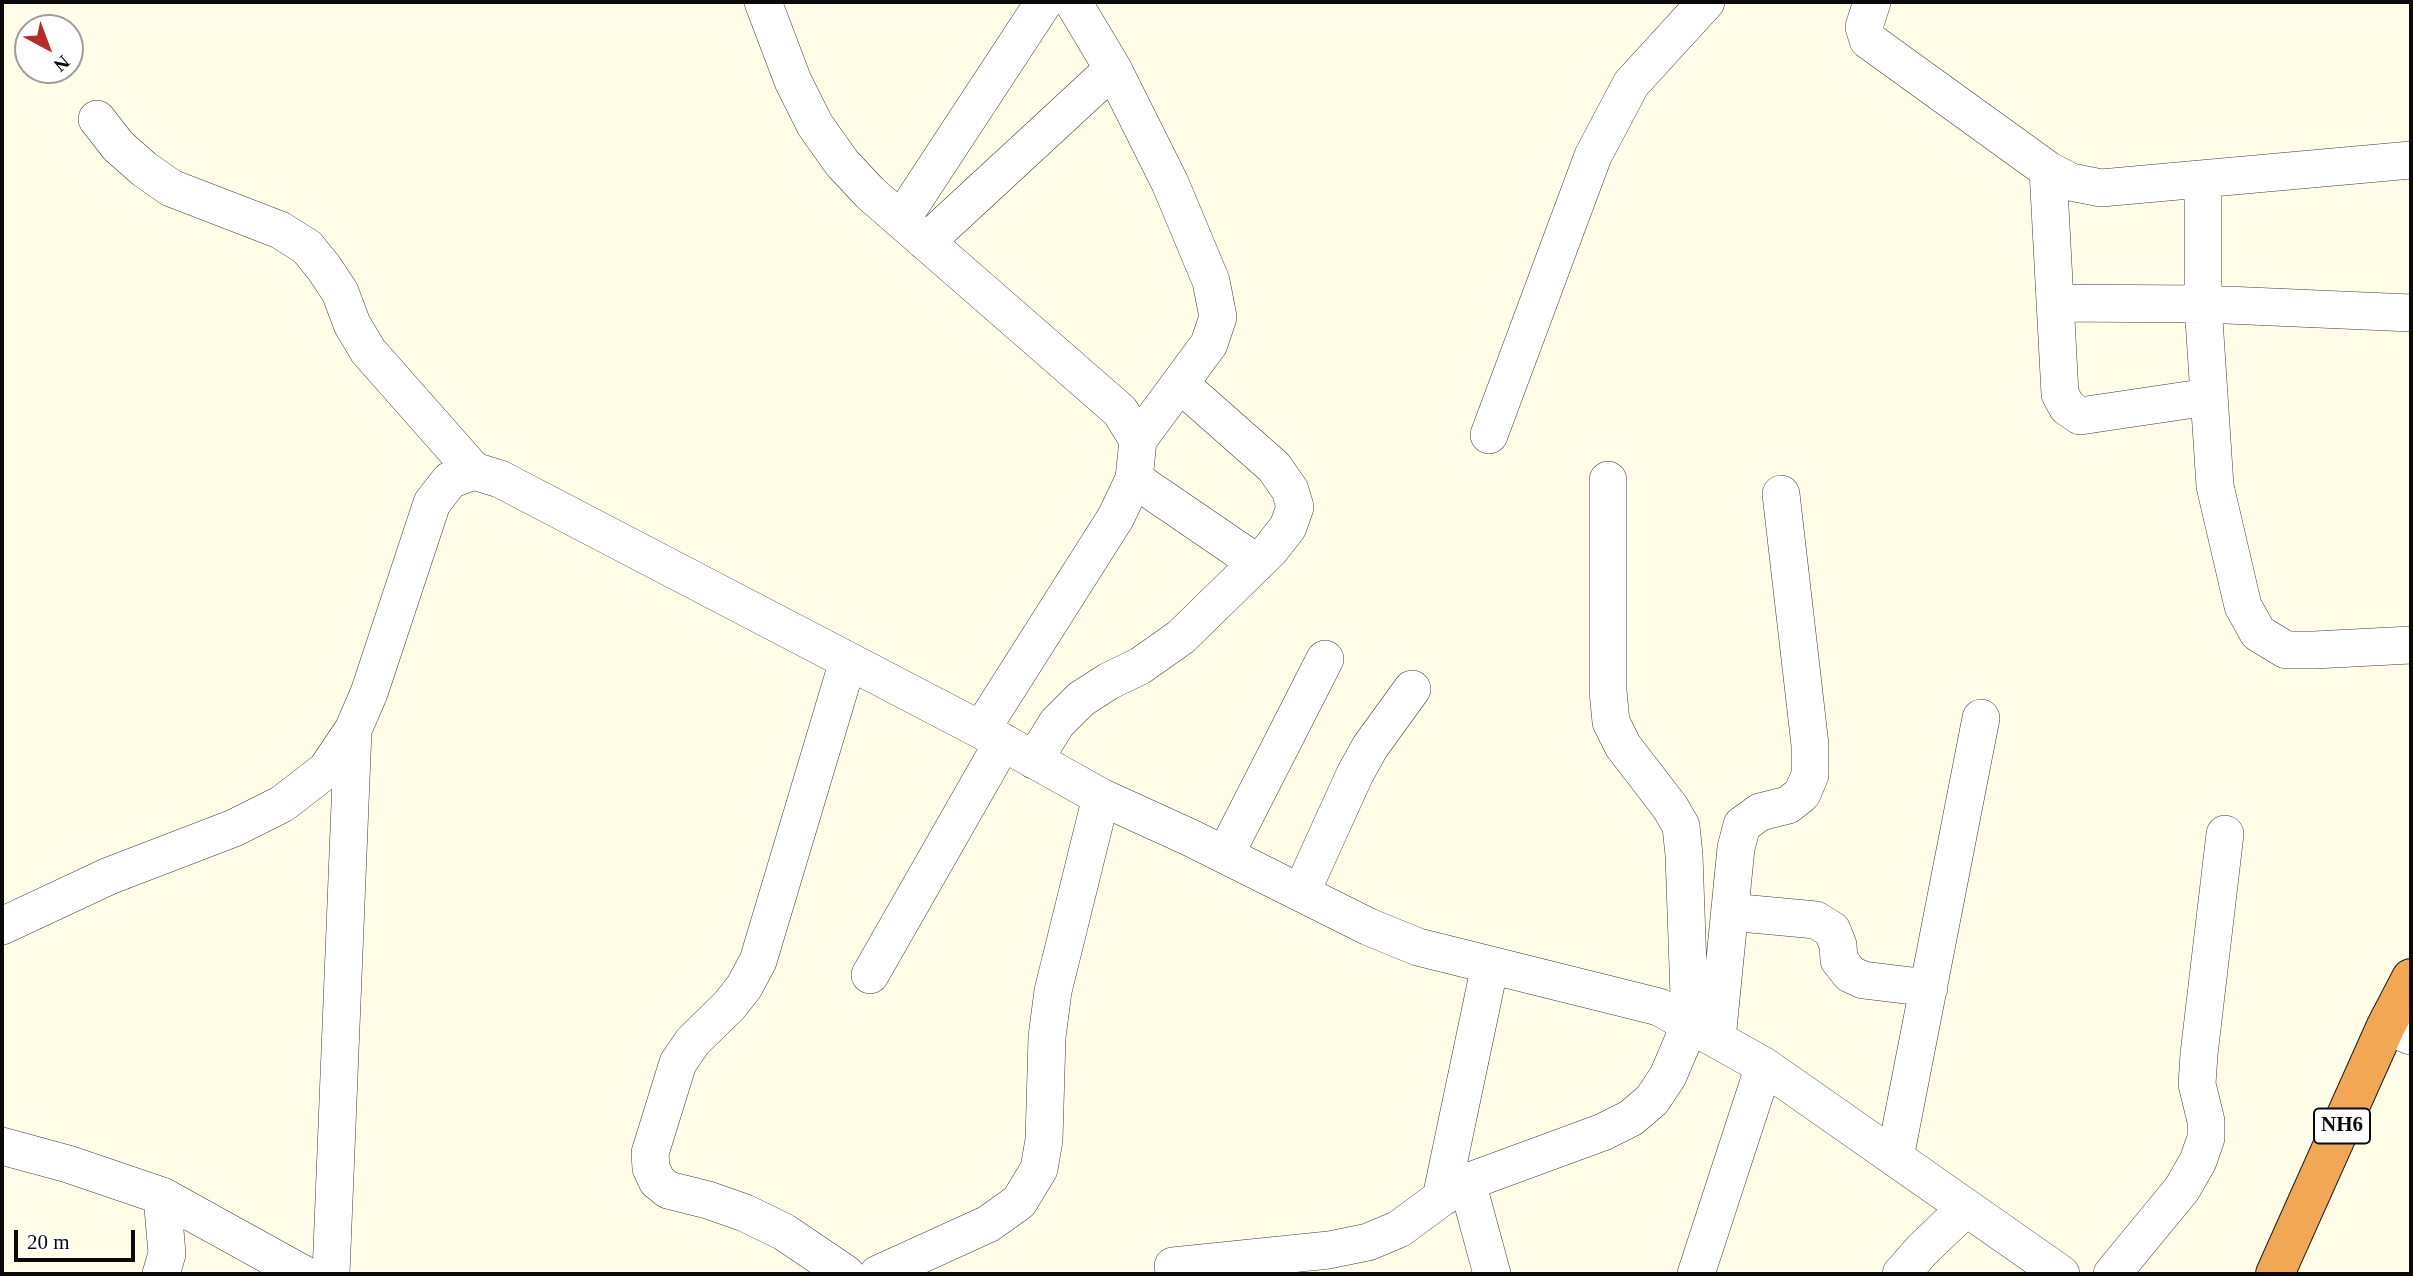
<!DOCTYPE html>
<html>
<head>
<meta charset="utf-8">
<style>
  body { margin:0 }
  #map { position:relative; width:2413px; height:1276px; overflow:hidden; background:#fffce8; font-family:Georgia,serif }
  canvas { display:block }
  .frame { position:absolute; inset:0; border:4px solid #0a0a0a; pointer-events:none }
  .north { position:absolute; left:14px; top:14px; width:70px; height:70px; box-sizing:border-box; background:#fff; border:2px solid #9d9d9d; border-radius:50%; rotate:139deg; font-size:19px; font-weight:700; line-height:28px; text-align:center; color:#0a0a0a }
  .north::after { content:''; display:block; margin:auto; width:24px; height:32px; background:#b62b27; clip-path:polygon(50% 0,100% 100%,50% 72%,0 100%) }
  .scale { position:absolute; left:14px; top:1230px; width:121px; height:32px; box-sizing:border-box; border:4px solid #0a0a0a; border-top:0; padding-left:9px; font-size:21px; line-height:24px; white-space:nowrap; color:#0a0a0a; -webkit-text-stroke:5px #fff; paint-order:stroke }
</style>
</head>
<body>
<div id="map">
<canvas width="2413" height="1276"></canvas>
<div class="frame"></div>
<div class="north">N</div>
<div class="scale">20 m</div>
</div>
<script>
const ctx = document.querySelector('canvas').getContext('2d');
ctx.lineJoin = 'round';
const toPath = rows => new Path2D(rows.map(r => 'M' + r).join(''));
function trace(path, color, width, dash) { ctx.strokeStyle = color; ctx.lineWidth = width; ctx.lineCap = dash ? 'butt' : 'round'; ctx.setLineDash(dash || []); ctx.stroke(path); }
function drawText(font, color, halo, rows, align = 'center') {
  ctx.font = font + ' Georgia,serif'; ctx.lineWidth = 7; ctx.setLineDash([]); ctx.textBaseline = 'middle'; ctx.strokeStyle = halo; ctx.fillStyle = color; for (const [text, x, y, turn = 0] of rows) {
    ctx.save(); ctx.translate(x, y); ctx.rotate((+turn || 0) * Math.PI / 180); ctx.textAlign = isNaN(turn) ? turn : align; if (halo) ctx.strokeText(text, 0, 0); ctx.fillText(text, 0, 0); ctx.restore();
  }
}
const street = toPath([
  [763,2,793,81,815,125,842,163,870,193,1120,411,1138,440,1134,479,1116,517,981,730],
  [1073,2,1113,69,1170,183,1211,281,1218,317,1209,344,1138,440],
  [1872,2,1864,27,1868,40,2048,170,2071,182,2101,188,2411,160],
  [97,119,118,146,144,169,171,188,280,230,307,247,324,268,340,292,352,324,368,351,474,471],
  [2048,170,2060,394,2067,407,2080,416,2208,397],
  [2203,180,2203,304,2215,486,2243,606,2258,633,2286,650,2314,650,2411,645],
  [901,220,1044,2],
  [926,242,1113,69],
  [2055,303,2203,304,2411,313],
  [1489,435,1593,156,1631,84,1706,2],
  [1134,479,1257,563],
  [1034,760,1057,723,1081,699,1109,681,1140,666,1181,637,1270,550,1288,527,1295,507,1290,490,1274,467,1180,384],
  [1225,855,1325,659],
  [1301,893,1355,774,1370,747,1412,689],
  [1730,912,1816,920,1832,930,1838,945,1839,960,1850,974,1863,980,1929,988],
  [2,926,109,876,234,828,282,804,326,770,353,730,369,693,432,503,450,480,474,471,500,479,981,730,1101,797,1191,838,1369,927,1418,947,1659,1007,1764,1066,2061,1274],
  [870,975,1003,742],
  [2386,1026,2411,1036],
  [1717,1039,1736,848,1742,825,1760,812,1788,805,1802,794,1810,775,1810,745,1781,494],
  [2,1146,68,1164,162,1196,303,1274],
  [1895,1158,1981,718],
  [1467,1182,1492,1274],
  [1441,1198,1490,965],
  [1173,1266,1329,1250,1368,1242,1399,1229,1441,1198,1467,1182,1603,1132,1631,1118,1652,1100,1668,1076,1690,1024,1684,855,1681,826,1670,807,1623,746,1611,722,1608,691,1608,480],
  [161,1274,167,1254,162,1196],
  [331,1274,353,730],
  [846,1274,784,1232,745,1213,708,1200,668,1190,657,1181,651,1168,650,1153,678,1063,693,1041,729,1006,744,987,758,961,848,661],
  [878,1274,988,1224,1019,1202,1039,1169,1044,1140,1047,1037,1053,991,1101,797],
  [1696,1274,1764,1066],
  [1901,1274,1922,1250,1966,1208],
  [2112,1274,2182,1189,2198,1161,2206,1138,2206,1121,2197,1084,2199,1054,2225,834]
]);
const highway = toPath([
  [2275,1274,2386,1026,2411,978]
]);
const shields = [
  [2342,1126,56]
];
const shieldNames = [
  ["NH6",2342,1126]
];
trace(street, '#3d3d3d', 38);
trace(highway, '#1b1b1b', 40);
trace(street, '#fff', 37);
trace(highway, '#f1a753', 38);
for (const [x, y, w] of shields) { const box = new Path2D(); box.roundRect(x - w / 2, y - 17.5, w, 35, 5); ctx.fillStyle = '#fff'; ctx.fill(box); trace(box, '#0a0a0a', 2); }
drawText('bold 21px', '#0a0a0a', null, shieldNames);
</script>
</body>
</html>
